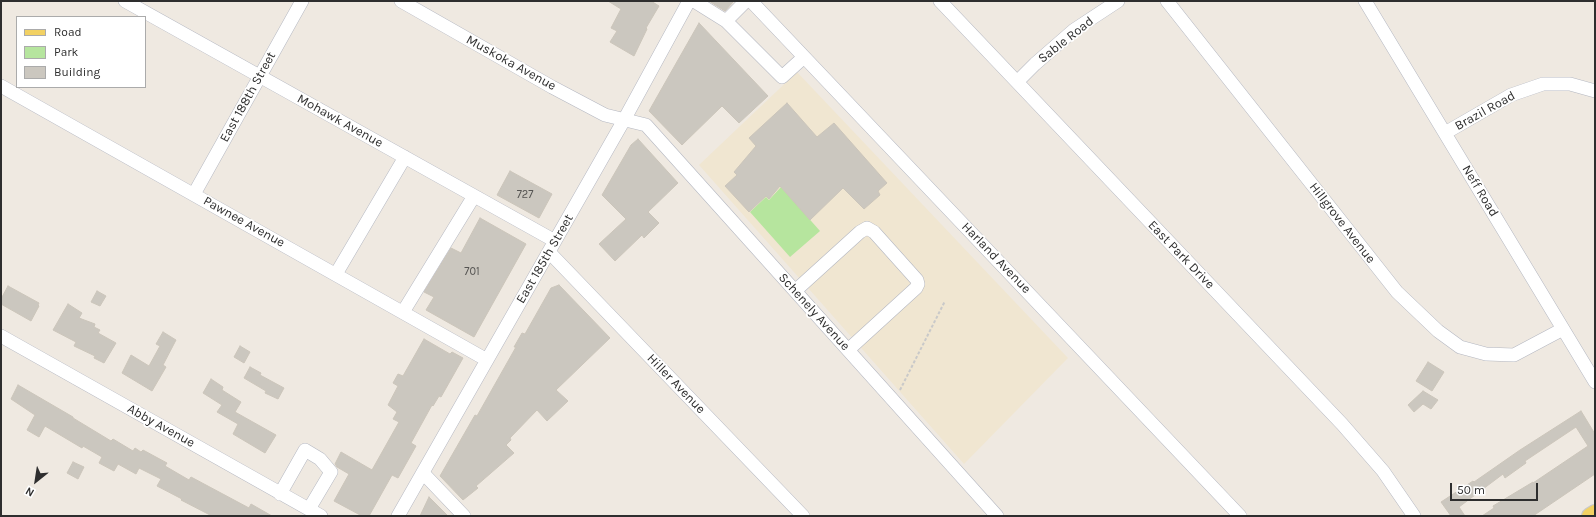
<!DOCTYPE html>
<html>
<head>
<meta charset="utf-8">
<style>
  body { margin:0 }
  #map { position:relative; width:1596px; height:517px; overflow:hidden; background:#efe9e1; font-family:Karla,sans-serif }
  canvas { display:block }
  .frame { position:absolute; inset:0; border:2px solid #2e2e2e; pointer-events:none }
  .legend { position:absolute; left:16px; top:16px; width:130px; height:72px; box-sizing:border-box; background:#fff; border:1px solid #ababab; margin:0; padding:5px 7px; list-style:none; font-size:12px; color:#2e2e2e }
  .legend li { display:flex; align-items:center; gap:8px; height:20px }
  .legend b { width:20px; border:1px solid #ababab }
  .north { position:absolute; left:16px; top:461px; width:40px; height:40px; -webkit-text-stroke:3px #fff; paint-order:stroke; rotate:210deg; font-size:11px; font-weight:700; line-height:16px; text-align:center; color:#2e2e2e }
  .north::after { content:''; display:block; margin:auto; width:14px; height:18px; background:#2e2e2e; clip-path:polygon(50% 0,100% 100%,50% 72%,0 100%) }
  .scale { position:absolute; left:1450px; top:483px; width:88px; height:18px; box-sizing:border-box; border:2px solid #2e2e2e; border-top:0; padding-left:5px; font-size:12px; line-height:14px; white-space:nowrap; color:#2e2e2e; -webkit-text-stroke:3px #fff; paint-order:stroke }
</style>
</head>
<body>
<div id="map">
<canvas width="1596" height="517"></canvas>
<div class="frame"></div>
<ul class="legend">
<li><b style="height:5px;background:#f2d163"></b>Road</li>
<li><b style="height:11px;background:#b6e59e"></b>Park</li>
<li><b style="height:11px;background:#cbc7bf"></b>Building</li>
</ul>
<div class="north">N</div>
<div class="scale">50 m</div>
</div>
<script>
const ctx = document.querySelector('canvas').getContext('2d');
ctx.lineJoin = 'round';
function fillPath(path, color) { ctx.fillStyle = color; ctx.fill(path, 'evenodd'); }
const toPath = rows => new Path2D(rows.map(r => 'M' + r).join(''));
function trace(path, color, width, dash) { ctx.strokeStyle = color; ctx.lineWidth = width; ctx.lineCap = dash ? 'butt' : 'round'; ctx.setLineDash(dash || []); ctx.stroke(path); }
function drawText(font, color, halo, rows, align = 'center') {
  ctx.font = font + ' Karla,sans-serif'; ctx.lineWidth = 3.5; ctx.setLineDash([]); ctx.textBaseline = 'middle'; ctx.strokeStyle = halo; ctx.fillStyle = color; for (const [text, x, y, turn = 0] of rows) {
    ctx.save(); ctx.translate(x, y); ctx.rotate((+turn || 0) * Math.PI / 180); ctx.textAlign = isNaN(turn) ? turn : align; if (halo) ctx.strokeText(text, 0, 0); ctx.fillText(text, 0, 0); ctx.restore();
  }
}
const education = toPath([
  [797,72,1068,358,964,464,699,165]
]);
const green = toPath([
  [781,187,820,231,790,257,750,212,766,197,769,200]
]);
const building = toPath([
  [608,1,651,1,659,6,646,28,647,29,634,56,610,42,617,31,611,28,621,9,608,1],
  [709,1,734,1,725,11,709,1],
  [699,23,768,96,739,123,722,106,682,145,649,111,699,23],
  [787,103,817,137,834,123,887,183,878,191,880,195,864,209,843,188,810,220,780,186,769,199,766,196,749,212,725,186,737,175,734,172,756,146,749,138,787,103],
  [638,139,678,183,648,212,659,223,644,238,642,235,615,261,599,244,626,219,602,195,631,145,638,139],
  [510,171,552,194,539,218,497,195,510,171],
  [480,218,526,244,474,337,426,310,434,297,424,292,451,248,461,253,480,218],
  [559,285,610,338,556,390,568,401,547,421,537,410,510,438,511,440,506,445,514,453,476,486,478,488,463,500,440,476,475,415,477,416,516,347,514,347,522,333,525,334,551,288,559,285],
  [8,286,39,303,38,305,39,306,31,321,1,304,1,299,8,286],
  [97,291,106,296,100,306,91,302,97,291],
  [68,304,82,313,79,318,95,324,94,327,100,330,98,333,116,343,104,363,94,358,95,356,74,346,76,342,53,330,68,304],
  [163,332,176,340,163,365,166,367,152,391,122,373,131,355,149,366,160,346,156,344,163,332],
  [424,339,450,354,452,352,463,358,441,397,439,396,433,406,432,405,411,443,416,446,398,478,392,475,369,516,362,516,334,501,349,474,337,467,335,464,341,452,372,470,399,422,393,419,397,412,388,405,398,386,393,383,398,374,403,376,424,339],
  [240,346,250,352,244,363,234,357,240,346],
  [1428,362,1444,372,1432,391,1416,381,1428,362],
  [250,367,261,373,260,375,284,388,278,399,265,393,266,391,244,378,250,367],
  [211,379,223,387,222,390,241,402,235,412,276,435,265,453,233,434,238,424,217,412,222,405,203,393,211,379],
  [18,385,73,417,73,418,111,441,113,439,133,451,135,448,141,452,143,450,167,463,165,466,189,480,191,477,249,508,251,504,272,516,212,516,181,500,182,499,157,486,161,479,139,468,136,474,118,464,114,471,99,463,102,457,83,446,82,448,45,426,39,437,27,430,35,415,11,399,18,385],
  [1423,391,1438,400,1431,409,1423,404,1414,412,1408,405,1423,391],
  [1581,411,1595,434,1595,474,1533,516,1482,516,1494,508,1493,506,1533,482,1533,483,1588,446,1576,427,1525,461,1526,463,1505,478,1503,474,1459,507,1465,516,1451,516,1441,502,1473,481,1474,482,1520,450,1581,411],
  [73,462,84,467,78,479,67,473,73,462],
  [429,497,448,516,420,516,429,497]
]);
const path = toPath([
  [900,390,945,301]
]);
const minor = toPath([
  [125,1,555,241],
  [401,1,552,87,605,115,646,125,997,516],
  [694,1,726,21,782,77,804,57],
  [751,1,1240,516],
  [940,1,1342,424,1383,471,1414,516],
  [1167,1,1397,292,1438,331,1460,347,1486,354,1514,355,1563,329],
  [1365,1,1595,382],
  [726,21,746,1],
  [1017,82,1035,64,1074,30,1118,1],
  [1,86,487,360],
  [1445,133,1511,95,1543,84,1570,84,1595,91],
  [194,194,302,1],
  [549,252,803,516],
  [336,274,405,157],
  [795,291,860,232,867,228,874,232,917,280,918,284,916,288,848,350],
  [403,312,474,196],
  [1,336,321,516],
  [423,473,464,516],
  [280,494,305,450,320,459,331,472,309,509],
  [398,516,624,120,689,1]
]);
const major = toPath([
  [1590,516,1595,513]
]);
const numberNames = [
  ["727",525,195],
  ["701",472,272]
];
const streetNames = [
  ["Sable Road",1066,40,-38],
  ["Muskoka Avenue",511,63,29],
  ["East 188th Street",248,97,-61],
  ["Brazil Road",1485,111,-29],
  ["Mohawk Avenue",340,121,29],
  ["Neff Road",1480,191,59],
  ["Pawnee Avenue",244,222,29],
  ["Hillgrove Avenue",1342,223,52],
  ["East Park Drive",1181,255,46],
  ["Harland Avenue",996,258,46],
  ["East 185th Street",545,259,-60],
  ["Schenely Avenue",814,312,48],
  ["Hiller Avenue",676,384,46],
  ["Abby Avenue",161,426,29]
];
fillPath(education, '#f0e6d1');
fillPath(green, '#b6e59e');
fillPath(building, '#cbc7bf');
trace(building, '#cbc5ba', 1);
trace(minor, '#b4b7c1', 14);
trace(major, '#c9c9c9', 18);
trace(path, '#c9c9c9', 2, [3, 2]);
trace(minor, '#fff', 13);
trace(major, '#f2d163', 16);
drawText('11px', '#555452', null, numberNames);
drawText('13px', '#2e2e2e', '#fff', streetNames);
</script>
</body>
</html>
